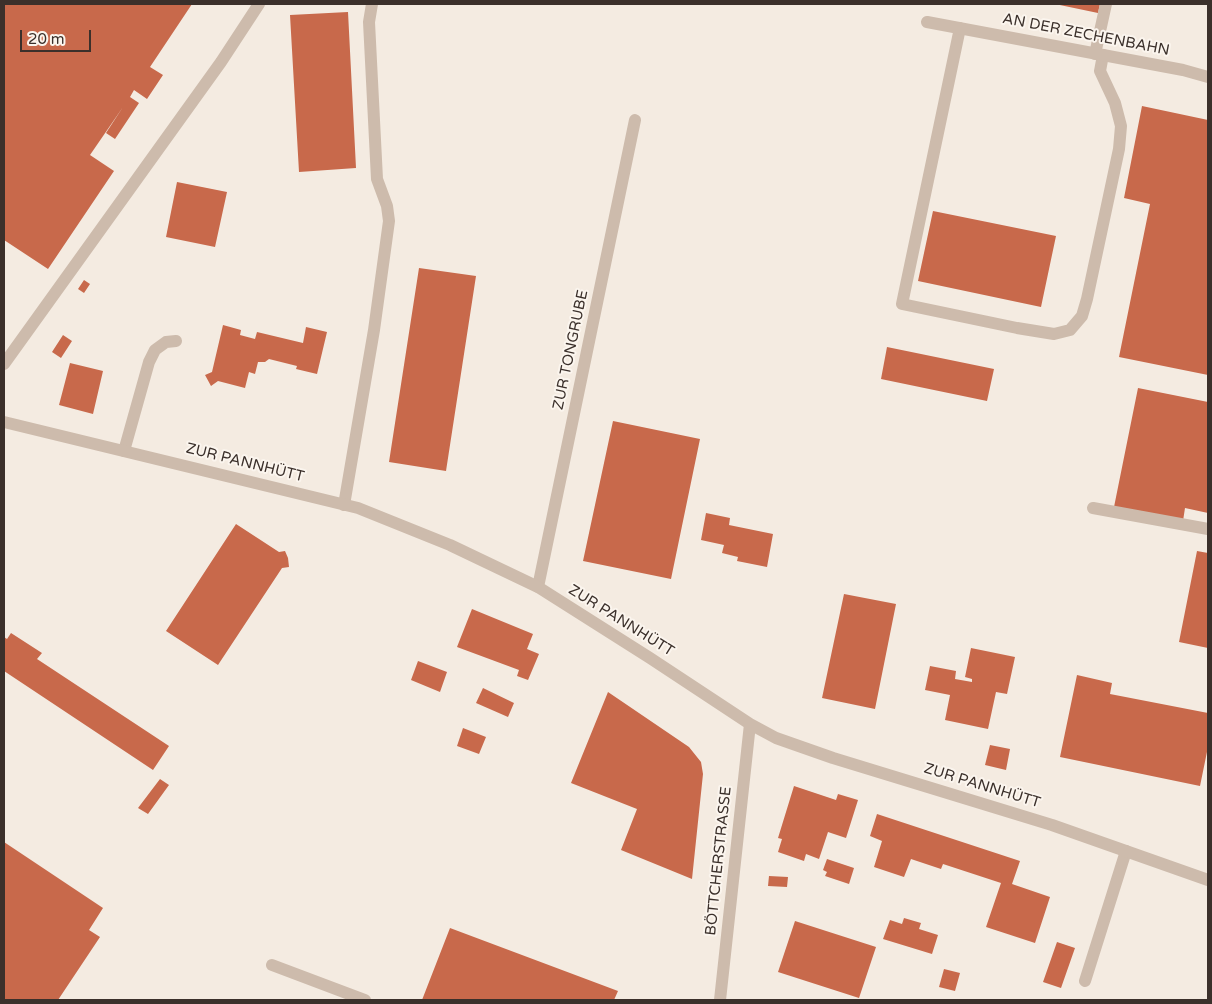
<!DOCTYPE html>
<html>
<head>
<meta charset="utf-8">
<style>
  body { margin:0 }
  #map { position:relative; width:1212px; height:1004px; overflow:hidden; background:#f4ebe1; font-family:"Varela Round",sans-serif }
  canvas { display:block }
  .frame { position:absolute; inset:0; border:5px solid #3b302b; pointer-events:none }
  .scale { position:absolute; left:20px; top:30px; width:71px; height:22px; box-sizing:border-box; border:2px solid #3b302b; border-top:0; padding-left:6px; font-size:15px; line-height:18px; white-space:nowrap; color:#3b302b; -webkit-text-stroke:4px #fbf5ee; paint-order:stroke }
</style>
</head>
<body>
<div id="map">
<canvas width="1212" height="1004"></canvas>
<div class="frame"></div>
<div class="scale">20 m</div>
</div>
<script>
const ctx = document.querySelector('canvas').getContext('2d');
ctx.lineJoin = 'round';
function fillPath(path, color) { ctx.fillStyle = color; ctx.fill(path, 'evenodd'); }
const toPath = rows => new Path2D(rows.map(r => 'M' + r).join(''));
function trace(path, color, width, dash) { ctx.strokeStyle = color; ctx.lineWidth = width; ctx.lineCap = dash ? 'butt' : 'round'; ctx.setLineDash(dash || []); ctx.stroke(path); }
function drawText(font, color, halo, rows, align = 'center') {
  ctx.font = font + ' "Varela Round",sans-serif'; ctx.lineWidth = 4; ctx.setLineDash([]); ctx.textBaseline = 'middle'; ctx.strokeStyle = halo; ctx.fillStyle = color; for (const [text, x, y, turn = 0] of rows) {
    ctx.save(); ctx.translate(x, y); ctx.rotate((+turn || 0) * Math.PI / 180); ctx.textAlign = isNaN(turn) ? turn : align; if (halo) ctx.strokeText(text, 0, 0); ctx.fillText(text, 0, 0); ctx.restore();
  }
}
const building = toPath([
  [4,4,192,4,150,67,163,75,147,99,134,90,130,97,139,103,115,139,106,133,123,107,90,155,114,171,48,269,4,240],
  [1055,4,1100,4,1098,13],
  [348,12,356,168,299,172,290,15],
  [1142,106,1208,120,1208,375,1119,357,1150,204,1124,198],
  [177,182,227,192,215,247,166,237],
  [933,211,1056,236,1041,307,918,281],
  [419,268,476,276,446,471,389,462],
  [84,280,90,284,84,293,78,289],
  [223,325,241,330,240,335,255,339,257,332,303,343,306,327,327,332,317,374,296,369,297,366,269,359,265,362,258,362,255,374,249,372,245,388,218,381,211,386,205,375,212,372],
  [63,335,72,341,61,358,52,352],
  [887,347,994,369,987,401,881,379],
  [70,363,103,371,93,414,59,405],
  [1138,388,1208,402,1208,513,1185,508,1183,521,1114,507],
  [613,421,700,439,671,579,583,561],
  [706,513,730,518,729,525,773,534,767,567,737,561,738,557,722,553,724,545,701,540],
  [236,524,279,552,285,551,288,558,289,567,282,568,218,665,166,631],
  [1197,551,1208,553,1208,648,1179,642],
  [844,594,896,604,875,709,822,698],
  [472,609,533,634,527,649,539,654,528,680,517,676,519,670,457,647],
  [11,633,42,653,37,659,169,746,153,770,4,671,4,637,7,639],
  [971,648,1015,657,1007,694,996,692,988,729,945,720,950,695,925,690,930,666,956,671,955,679,972,682,972,679,965,677],
  [418,661,447,672,440,692,411,680],
  [1077,675,1112,683,1110,694,1208,713,1208,747,1200,786,1060,757],
  [483,688,514,703,508,717,476,703],
  [608,692,689,747,701,762,703,774,692,879,621,850,637,809,571,783],
  [463,728,486,737,479,754,457,746],
  [990,745,1010,749,1006,770,985,765],
  [160,779,169,785,148,814,138,808],
  [794,786,836,800,838,794,858,800,846,838,828,832,819,859,806,854,804,861,778,852,782,839,778,838],
  [877,814,1020,861,1012,884,1050,897,1035,943,986,927,1001,883,943,864,941,869,911,859,904,877,874,867,882,841,870,836],
  [4,842,103,908,89,930,100,937,58,1000,4,1000],
  [827,859,854,868,849,884,825,876,827,872,823,870],
  [769,876,788,877,787,887,768,886],
  [904,918,921,923,919,929,938,935,932,954,883,939,890,920,902,924],
  [795,921,876,947,859,998,778,972],
  [450,928,618,991,614,1000,422,1000],
  [1057,942,1075,948,1061,988,1043,982],
  [944,969,960,973,955,991,939,987]
]);
const service = toPath([
  [960,28,902,304,1017,328,1054,334,1070,330,1082,316,1087,299,1119,149,1121,126,1115,103,1100,71,1103,55],
  [1095,54,1106,4],
  [4,364,221,62,259,4],
  [124,451,149,362,155,350,166,342,176,341],
  [344,505,374,330,389,221,387,206,377,179,369,22,372,4],
  [1093,508,1208,529],
  [538,587,635,120],
  [1085,981,1126,851]
]);
const minor = toPath([
  [927,22,1183,70,1208,77],
  [4,422,358,508,450,545,538,587,650,658,750,724,776,738,833,758,1052,825,1208,880],
  [272,965,365,1000],
  [720,1000,750,724]
]);
const streetNames = [
  ["AN DER ZECHENBAHN",1086,35,11],
  ["ZUR TONGRUBE",571,350,-78],
  ["ZUR PANNHÜTT",245,463,14],
  ["ZUR PANNHÜTT",621,621,32],
  ["ZUR PANNHÜTT",982,786,17],
  ["BÖTTCHERSTRASSE",719,861,-84]
];
fillPath(building, '#c8694b');
trace(service, '#cdbbac', 12);
trace(minor, '#cdbbac', 12);
drawText('15px', '#3b302b', '#fbf5ee', streetNames);
</script>
</body>
</html>
